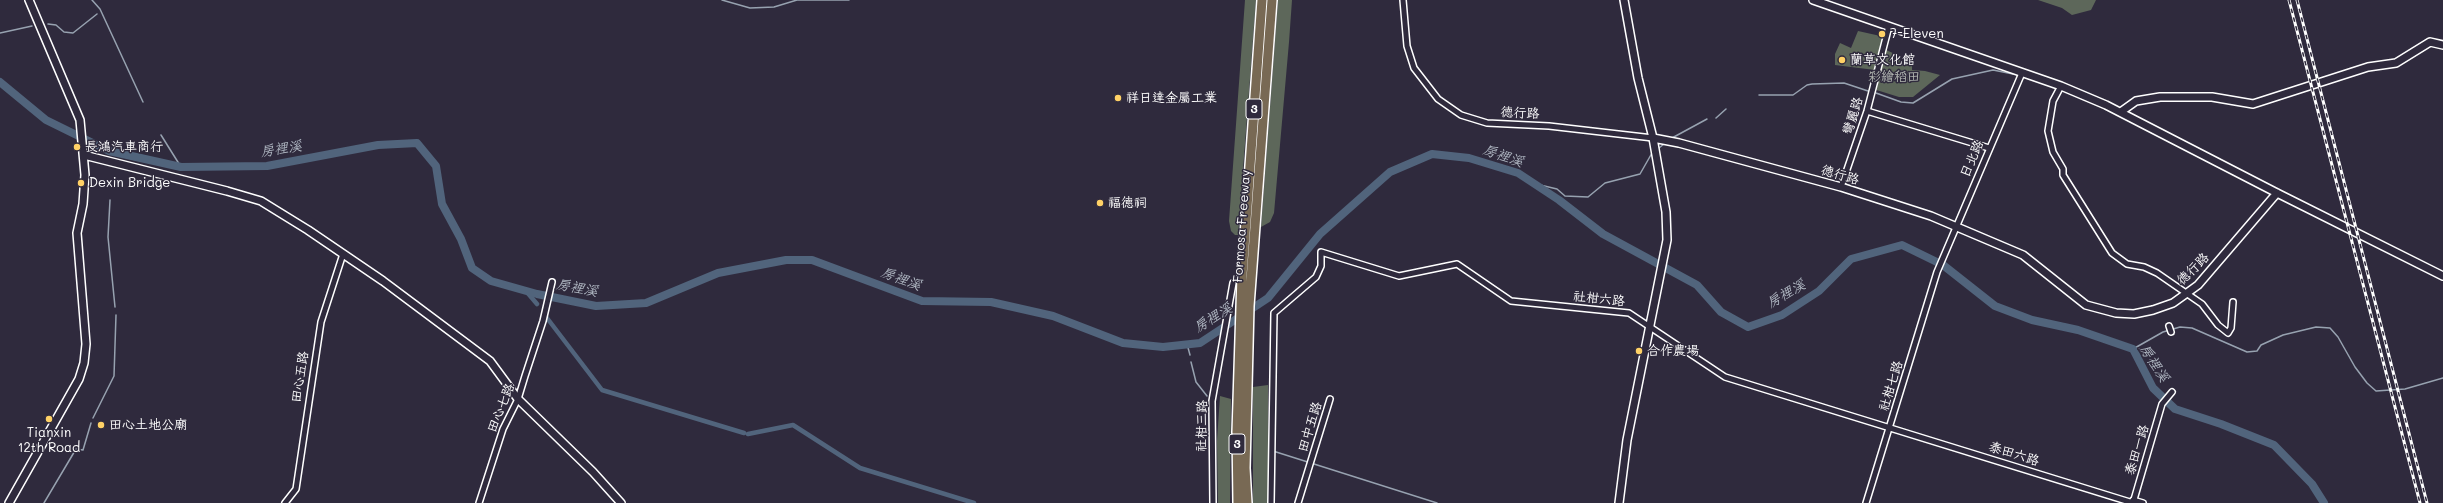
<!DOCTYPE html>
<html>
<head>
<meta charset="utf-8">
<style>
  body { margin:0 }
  canvas { display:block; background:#2f2a3d }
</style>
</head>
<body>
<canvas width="2443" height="503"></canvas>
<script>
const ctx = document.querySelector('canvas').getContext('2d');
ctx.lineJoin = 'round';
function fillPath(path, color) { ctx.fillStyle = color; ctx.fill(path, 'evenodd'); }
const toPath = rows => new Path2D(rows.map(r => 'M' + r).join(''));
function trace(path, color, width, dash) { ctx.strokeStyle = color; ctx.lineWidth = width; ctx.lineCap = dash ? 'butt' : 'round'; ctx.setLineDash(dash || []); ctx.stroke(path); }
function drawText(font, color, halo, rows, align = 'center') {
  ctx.font = font + ' Mali,"LXGW WenKai TC",sans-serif'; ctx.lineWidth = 3; ctx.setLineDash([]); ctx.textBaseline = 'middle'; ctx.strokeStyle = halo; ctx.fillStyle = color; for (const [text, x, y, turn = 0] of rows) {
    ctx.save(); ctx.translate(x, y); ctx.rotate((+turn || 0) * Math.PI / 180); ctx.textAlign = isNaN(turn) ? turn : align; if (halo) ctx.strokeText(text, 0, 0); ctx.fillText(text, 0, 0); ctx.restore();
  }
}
const green = toPath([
  [1245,0,1256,0,1238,235,1235,235,1231,231,1229,221],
  [1278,0,1292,0,1289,42,1274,213,1270,222,1261,227],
  [2038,0,2096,0,2091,10,2072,15,2062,8],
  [1858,31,1885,37,1882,48,1899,56,1899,60,1912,60,1912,70,1925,71,1940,75,1913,97,1899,97,1870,88,1875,70,1835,65,1835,54,1840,43,1851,48],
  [1268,385,1268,503,1253,503,1253,387],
  [1220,396,1231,399,1230,503,1218,503,1217,441]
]);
const stream = toPath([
  [92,0,100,9,143,102],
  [722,0,750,8,774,7,797,0,849,0],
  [48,24,56,25,64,32,73,33,97,14],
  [0,33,32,26],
  [1876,93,1901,102,1913,103,1952,79,1993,70,2013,74],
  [1759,95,1793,95,1807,85,1812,84,1844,83,1868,91],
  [1716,118,1726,109],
  [161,135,181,167],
  [1672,138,1707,119],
  [1659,148,1664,144],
  [1536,184,1557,189,1565,196,1588,197,1605,183,1640,174,1652,153],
  [110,200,108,237,115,307],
  [1187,344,1190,355],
  [2133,349,2163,332,2180,327,2192,328,2247,352,2257,351,2261,345,2283,335,2316,327,2330,328,2338,337,2355,367,2367,383,2376,391,2405,389,2443,378],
  [1191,362,1196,382,1207,396],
  [93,418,114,376,116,315],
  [507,428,513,414],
  [1273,451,1437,503],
  [44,503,76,449,83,450,91,423],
  [482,503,494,464]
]);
const canal = toPath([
  [526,291,537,304],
  [547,318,602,390,744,433],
  [748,434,793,425,860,468,974,503]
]);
const river = toPath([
  [0,82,46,120,109,151,181,167,267,166,378,145,417,143,436,166,442,204,461,239,472,268,491,281,537,294,596,306,646,303,718,273,786,260,812,260,922,301,991,302,1053,316,1123,343,1163,347,1200,343,1268,298,1320,234,1390,172,1432,154,1469,158,1518,173,1559,200,1603,234,1697,285,1721,312,1748,327,1782,315,1819,291,1851,259,1902,245,1943,265,1995,306,2032,320,2078,330,2133,349,2153,388,2175,409,2221,424,2274,445,2312,484,2324,503]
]);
const street = toPath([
  [1403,0,1407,46,1414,68,1438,99,1461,115,1487,123,1549,126,1653,138],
  [2061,86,2053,101,2048,131,2053,152,2063,169,2063,175,2112,253,2127,264,2144,267,2157,273,2202,304,2218,325,2228,333,2231,328,2233,302],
  [1867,111,1989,148],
  [1841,187,1867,111,1889,26],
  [2169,326,2171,332],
  [2133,500,2143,503],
  [285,503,296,489,321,322,343,254],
  [479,503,503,429,518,399,525,376,543,321,552,282],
  [1213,503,1212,401,1233,283],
  [1271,503,1274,313,1316,277,1321,266,1321,252,1399,276,1457,264,1511,301,1629,313,1725,377,2133,503],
  [1298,503,1330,399],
  [1866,503,1937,272,2022,73],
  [2133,503,2162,404,2172,392]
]);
const secondary = toPath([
  [1813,0,2061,86,2106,105,2277,193,2443,276],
  [2122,111,2136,101,2160,97,2212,97,2253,104,2368,67,2396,63,2430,42,2443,45],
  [1653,138,1679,143,1841,187,1931,216,2023,255,2086,305,2116,313,2134,314,2153,310,2173,303,2187,293,2198,285,2277,193],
  [84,155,227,191,261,201,308,230,383,281,490,361,518,399,593,472,621,503],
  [9,503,79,379,84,363,86,344,77,233,83,204,85,175,80,120,29,0],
  [1619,503,1627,440,1667,240,1666,212,1653,138,1638,78,1624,0]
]);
const highway = toPath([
  [1238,503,1237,432,1242,276,1262,0],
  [1247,503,1245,468,1249,306,1272,0]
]);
const rail = toPath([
  [2289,0,2420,503],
  [2297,0,2427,503]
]);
const markers = [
  [1882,34,4,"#ffd166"],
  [1842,60,4,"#ffd166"],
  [1118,98,4,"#ffd166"],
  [77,147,4,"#ffd166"],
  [81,183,4,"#ffd166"],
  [1100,203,4,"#ffd166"],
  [1639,351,4,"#ffd166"],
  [49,419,4,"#ffd166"],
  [101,425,4,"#ffd166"]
];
const shields = [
  [1254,109,16],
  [1237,444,16]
];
const shieldNames = [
  ["3",1254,109],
  ["3",1237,444]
];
const poiNames = [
  ["7-Eleven",1890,34],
  ["蘭草文化館",1850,60],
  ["祥日達金屬工業",1126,98],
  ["長鴻汽車商行",85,147],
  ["Dexin Bridge",89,183],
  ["福德祠",1108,203],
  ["合作農場",1647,351],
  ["田心土地公廟",109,425],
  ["Tianxin",49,433,"center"],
  ["12th Road",49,448,"center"]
];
const parkNames = [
  ["彩繪稻田",1894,77]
];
const streetNames = [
  ["德行路",1520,113,3],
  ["彎麗路",1853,116,-73],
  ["日北路",1972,159,-67],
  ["德行路",1840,175,16],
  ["Formosa Freeway",1242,226,-86],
  ["德行路",2193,269,-45],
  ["社柑六路",1599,299,6],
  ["田心五路",300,377,-81],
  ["社柑七路",1891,386,-73],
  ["田心七路",501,408,-68],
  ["社柑三路",1202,426,-89],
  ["田中五路",1310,427,-73],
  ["泰田一路",2137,450,-73],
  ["泰田六路",2014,454,17]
];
const waterNames = [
  ["房裡溪",281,149,-9],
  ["房裡溪",1503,156,19],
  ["房裡溪",901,279,20],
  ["房裡溪",577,288,11],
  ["房裡溪",1786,294,-30],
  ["房裡溪",1213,318,-32],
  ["房裡溪",2154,363,57]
];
fillPath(green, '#5d675a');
trace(stream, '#97a2b0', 1.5);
trace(canal, '#51647c', 4.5);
trace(river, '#51647c', 8);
trace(street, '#fff', 8);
trace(secondary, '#fff', 10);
trace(highway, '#fff', 12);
trace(street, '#2f2a3d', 5);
trace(secondary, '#2f2a3d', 7);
trace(highway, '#786954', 9);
trace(rail, '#fff', 3);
trace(rail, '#2f2a3d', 1.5, [4.5]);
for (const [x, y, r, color] of markers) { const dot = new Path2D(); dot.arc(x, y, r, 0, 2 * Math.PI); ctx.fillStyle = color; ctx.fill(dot); trace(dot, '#2f2a3d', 1.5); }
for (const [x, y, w] of shields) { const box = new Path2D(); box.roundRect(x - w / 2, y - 10, w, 20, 3); ctx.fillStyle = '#2f2a3d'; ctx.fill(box); trace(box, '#fff', 1); }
drawText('bold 12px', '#fff', null, shieldNames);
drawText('13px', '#fff', '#2f2a3d', poiNames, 'left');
drawText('13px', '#b6bbb5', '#2f2a3d', parkNames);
drawText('13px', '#fff', '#2f2a3d', streetNames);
drawText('italic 14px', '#b1b9c4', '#2f2a3d', waterNames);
</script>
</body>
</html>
